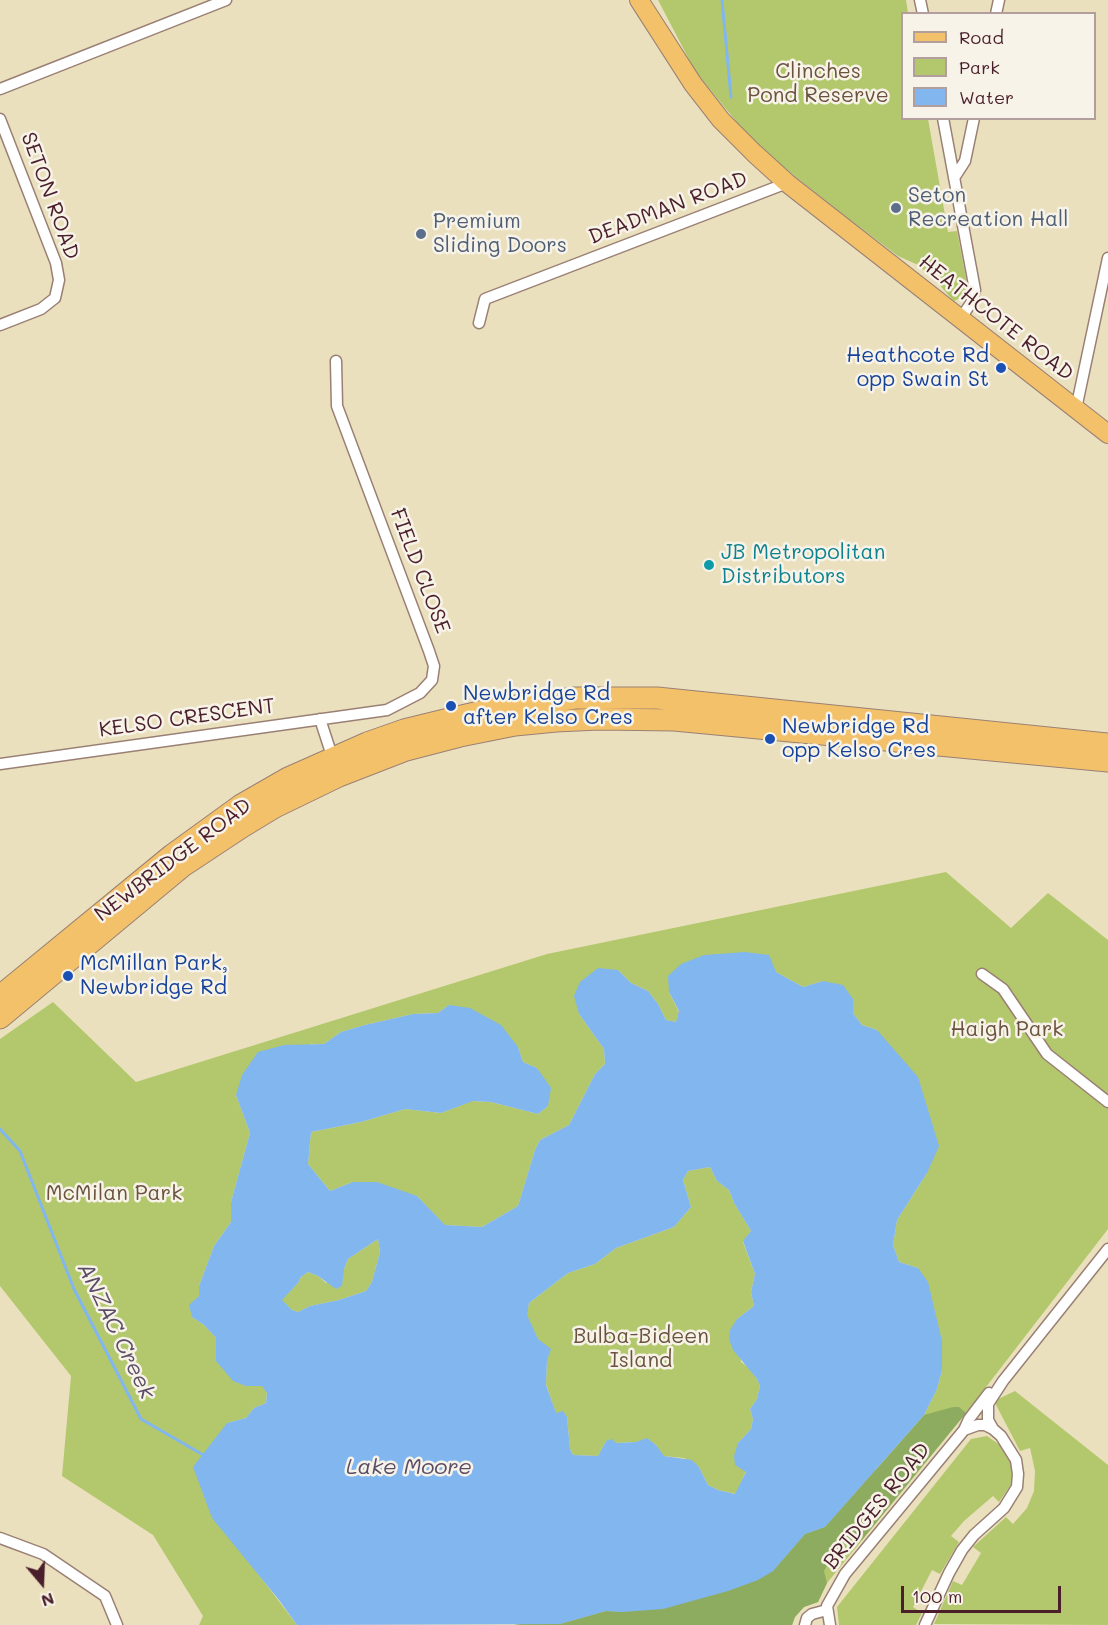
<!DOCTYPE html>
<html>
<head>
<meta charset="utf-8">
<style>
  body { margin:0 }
  #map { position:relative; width:1108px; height:1625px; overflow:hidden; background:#eae0be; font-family:Mali,sans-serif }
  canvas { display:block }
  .legend { position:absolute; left:901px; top:12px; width:195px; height:108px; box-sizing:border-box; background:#f7f3e8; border:2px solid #b29e9c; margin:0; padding:8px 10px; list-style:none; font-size:18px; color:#4a1f2b }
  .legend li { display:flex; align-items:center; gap:12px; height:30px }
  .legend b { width:30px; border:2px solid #b29e9c }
  .north { position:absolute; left:12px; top:1553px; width:60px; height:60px; -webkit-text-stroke:4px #f7f3e8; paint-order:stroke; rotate:161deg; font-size:16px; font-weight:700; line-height:24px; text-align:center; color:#4a1f2b }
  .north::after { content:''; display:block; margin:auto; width:21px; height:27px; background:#4a1f2b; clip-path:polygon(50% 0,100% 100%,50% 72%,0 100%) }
  .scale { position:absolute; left:901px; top:1586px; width:160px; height:27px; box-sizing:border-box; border:3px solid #4a1f2b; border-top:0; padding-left:8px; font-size:18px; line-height:21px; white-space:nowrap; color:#4a1f2b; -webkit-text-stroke:4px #f7f3e8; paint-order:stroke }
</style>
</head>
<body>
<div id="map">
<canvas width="1108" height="1625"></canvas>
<ul class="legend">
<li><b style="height:8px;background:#f4c16b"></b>Road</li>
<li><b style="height:16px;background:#b3c86c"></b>Park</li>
<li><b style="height:16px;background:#81b6ef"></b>Water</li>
</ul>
<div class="north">N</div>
<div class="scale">100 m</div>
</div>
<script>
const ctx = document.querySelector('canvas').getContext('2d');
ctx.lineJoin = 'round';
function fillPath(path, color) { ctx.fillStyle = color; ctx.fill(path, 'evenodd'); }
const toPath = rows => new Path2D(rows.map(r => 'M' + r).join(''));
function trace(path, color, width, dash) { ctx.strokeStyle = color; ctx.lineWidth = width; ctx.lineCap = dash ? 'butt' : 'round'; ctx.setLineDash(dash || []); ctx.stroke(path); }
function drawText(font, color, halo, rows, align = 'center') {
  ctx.font = font + ' Mali,sans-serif'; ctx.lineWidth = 5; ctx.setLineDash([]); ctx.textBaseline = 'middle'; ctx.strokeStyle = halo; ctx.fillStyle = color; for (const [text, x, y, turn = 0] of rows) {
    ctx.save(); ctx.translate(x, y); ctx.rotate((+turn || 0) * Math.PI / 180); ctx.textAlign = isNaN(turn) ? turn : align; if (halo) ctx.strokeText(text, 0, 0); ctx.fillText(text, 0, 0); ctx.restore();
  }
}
const green = toPath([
  [658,0,906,0,908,13,902,14,902,118,928,119,948,232,957,231,967,283,965,296,954,301,949,296,933,277,916,264,898,256,849,219,782,166,744,131,695,71],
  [946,872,1011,928,1048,893,1108,940,1108,1229,966,1413,827,1583,818,1602,804,1607,795,1617,792,1625,514,1625,528,1623,879,1468,924,1415,937,1389,942,1370,918,1268,899,1262,893,1245,897,1220,927,1173,877,1030,862,1025,853,1013,853,999,823,981,803,987,776,972,669,992,679,1012,676,1022,666,1020,658,1004,648,991,631,983,618,970,579,1014,604,1049,605,1064,595,1074,569,1125,540,1140,535,1150,518,1206,482,1227,444,1225,417,1196,353,1182,330,1191,308,1164,311,1132,361,1122,405,1109,441,1113,472,1101,491,1102,538,1114,548,1106,537,1068,523,1062,518,1047,449,1005,438,1013,413,1014,365,1025,341,1032,324,1044,311,1044,236,1095,250,1133,231,1202,231,1222,214,1246,199,1286,199,1296,192,1317,204,1325,216,1338,246,1386,263,1386,267,1392,266,1403,254,1408,246,1418,227,1423,256,1571,297,1625,199,1625,203,1616,153,1535,62,1476,71,1376,0,1286,0,1039,53,1002,136,1082,547,954],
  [710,1167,717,1181,729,1190,734,1203,751,1231,743,1242,755,1274,751,1292,754,1306,737,1319,741,1362,749,1368,757,1379,760,1386,757,1399,750,1409,753,1419,751,1429,738,1443,746,1471,736,1494,718,1490,708,1485,699,1467,684,1458,663,1456,656,1445,647,1439,636,1442,615,1443,606,1441,598,1456,573,1455,570,1449,567,1417,556,1414,546,1384,547,1360,526,1315,529,1303,568,1273,595,1264,616,1248,674,1227,691,1207,683,1180,688,1171],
  [378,1239,380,1252,372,1282,366,1291,339,1300,310,1306,298,1312,292,1310,281,1300,298,1283,301,1277,308,1272,318,1276,326,1283,344,1269,348,1259],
  [1015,1391,1108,1465,1108,1625,934,1624,953,1581,962,1585,981,1553,973,1547,1006,1517,1013,1524,1027,1508,1034,1491,1035,1471,1030,1448,1020,1451,994,1401],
  [987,1436,1000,1445,1011,1462,1012,1483,999,1502,993,1496,964,1521,951,1536,959,1542,940,1574,932,1570,913,1607,922,1613,916,1625,839,1625,837,1607,971,1439]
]);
const forest = toPath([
  [953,1407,959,1407,966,1413,862,1540,848,1544,835,1551,824,1571,827,1583,818,1602,804,1607,795,1617,792,1625,514,1625,528,1623,560,1624,606,1611,622,1612,773,1571,805,1534,825,1527,924,1415]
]);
const water = toPath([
  [745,952,769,955,776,972,803,987,823,981,843,985,853,999,853,1013,862,1025,877,1030,918,1077,939,1146,927,1173,897,1220,893,1245,899,1262,918,1268,928,1282,942,1341,942,1370,937,1389,924,1415,825,1527,805,1534,773,1571,758,1580,728,1591,663,1609,622,1612,606,1611,560,1624,297,1625,279,1600,212,1518,193,1467,227,1423,246,1418,254,1408,266,1403,267,1393,262,1386,246,1386,233,1381,216,1361,216,1338,204,1325,192,1317,189,1305,199,1296,199,1286,214,1246,231,1222,231,1202,250,1133,236,1095,242,1075,258,1052,284,1045,324,1044,341,1032,365,1025,413,1014,438,1013,449,1005,470,1008,501,1025,518,1047,523,1062,537,1068,551,1088,548,1106,538,1114,491,1102,473,1101,441,1113,405,1109,361,1122,311,1132,308,1164,330,1191,353,1182,377,1182,417,1196,445,1225,482,1227,518,1206,535,1150,540,1140,569,1125,595,1074,605,1064,604,1049,579,1014,574,996,580,982,598,968,618,970,631,983,648,991,658,1004,666,1020,676,1022,679,1011,669,992,668,976,681,964,704,955],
  [710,1167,717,1181,729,1190,734,1203,751,1231,743,1241,755,1274,751,1292,754,1306,737,1319,730,1330,729,1339,733,1350,757,1379,760,1386,757,1399,750,1409,753,1419,751,1429,738,1443,734,1456,735,1465,746,1472,735,1494,718,1490,708,1485,699,1467,692,1460,664,1456,656,1445,647,1438,636,1442,616,1443,612,1439,606,1441,598,1456,573,1455,570,1449,567,1417,563,1411,556,1413,546,1385,547,1360,551,1349,538,1339,527,1315,529,1303,568,1273,595,1264,616,1248,674,1227,691,1207,683,1180,688,1171],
  [378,1239,380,1252,372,1282,366,1291,339,1300,310,1306,298,1312,292,1310,282,1300,298,1283,301,1277,308,1272,318,1276,336,1289,342,1286,344,1269,348,1259]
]);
const stream = toPath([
  [722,0,731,97],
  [0,1129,20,1151,74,1289,141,1419,205,1456]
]);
const street = toPath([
  [920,0,923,14],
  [996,14,999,0],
  [0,89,226,0],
  [943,118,975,290,971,303,961,318],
  [0,119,56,263,59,280,55,298,41,309,0,325],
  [954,178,965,161,974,118],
  [479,323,485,299,787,183],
  [1076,409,1108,258],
  [320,719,334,762],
  [0,764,387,710,420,693,432,680,434,666,429,651,337,406,336,361],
  [982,974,1003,989,1047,1054,1108,1102],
  [964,1430,978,1425,985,1425,993,1429],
  [0,1538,43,1554,105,1596,117,1625],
  [805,1625,807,1618,812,1614,827,1610],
  [830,1625,827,1606,845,1574,964,1430,969,1419,989,1393],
  [925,1625,949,1573,962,1550,974,1535,1004,1508,1017,1487,1018,1474,1016,1460,1001,1436,993,1429,988,1420,988,1404,1003,1381,1108,1249]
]);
const primary = toPath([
  [639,0,693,84,721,120,754,153,787,183,1108,434]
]);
const highway = toPath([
  [0,996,172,855,241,805,288,778,367,743,404,730,449,719,488,710,575,698,657,698,1108,744],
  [0,1018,183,866,242,827,275,807,339,776,406,750,460,736,515,725,556,721,599,719,674,720,1108,761]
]);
const markers = [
  [896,208,6,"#5c6f8a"],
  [421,234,6,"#5c6f8a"],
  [1001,368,6,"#1a4fb4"],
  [709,565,6,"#0f9aa8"],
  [451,706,6,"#1a4fb4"],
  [770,739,6,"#1a4fb4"],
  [68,976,6,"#1a4fb4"]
];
const parkNames = [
  ["Clinches",818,72],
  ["Pond Reserve",818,96],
  ["Haigh Park",1007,1030],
  ["McMilan Park",114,1194],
  ["Bulba-Bideen",641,1337],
  ["Island",641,1361]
];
const streetNames = [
  ["SETON ROAD",50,196,70],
  ["DEADMAN ROAD",668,208,-21],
  ["HEATHCOTE ROAD",996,318,38],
  ["FIELD CLOSE",420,571,69],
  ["KELSO CRESCENT",187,718,-8],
  ["NEWBRIDGE ROAD",173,860,-37],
  ["BRIDGES ROAD",877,1506,-51]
];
const serviceNames = [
  ["Seton",908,196],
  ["Recreation Hall",908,220],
  ["Premium",433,222],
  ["Sliding Doors",433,246]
];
const transitNames = [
  ["Heathcote Rd",989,356,"right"],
  ["opp Swain St",989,380,"right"],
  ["Newbridge Rd",463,694],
  ["after Kelso Cres",463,718],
  ["Newbridge Rd",782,727],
  ["opp Kelso Cres",782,751],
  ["McMillan Park,",80,964],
  ["Newbridge Rd",80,988]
];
const cultureNames = [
  ["JB Metropolitan",721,553],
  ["Distributors",721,577]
];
const waterNames = [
  ["ANZAC Creek",116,1331,64],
  ["Lake Moore",409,1467]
];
fillPath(green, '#b3c86c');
fillPath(forest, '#8eac60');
fillPath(water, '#81b6ef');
trace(stream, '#81b6ef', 3);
trace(street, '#9a8074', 13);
trace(primary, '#9a8074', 20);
trace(highway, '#9a8074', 23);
trace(street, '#fff', 10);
trace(primary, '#f4c16b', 18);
trace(highway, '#f4c16b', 21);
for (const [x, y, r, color] of markers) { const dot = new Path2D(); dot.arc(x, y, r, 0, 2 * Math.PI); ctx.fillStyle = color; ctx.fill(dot); trace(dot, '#f7f3e8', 2); }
drawText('21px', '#6a523e', '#f7f3e8', parkNames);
drawText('21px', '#4a1f2b', '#f7f3e8', streetNames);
drawText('21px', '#4e5e75', '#f7f3e8', serviceNames, 'left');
drawText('21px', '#164399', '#f7f3e8', transitNames, 'left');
drawText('21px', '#0d838f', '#f7f3e8', cultureNames, 'left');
drawText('italic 22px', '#5a4c66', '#f7f3e8', waterNames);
</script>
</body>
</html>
